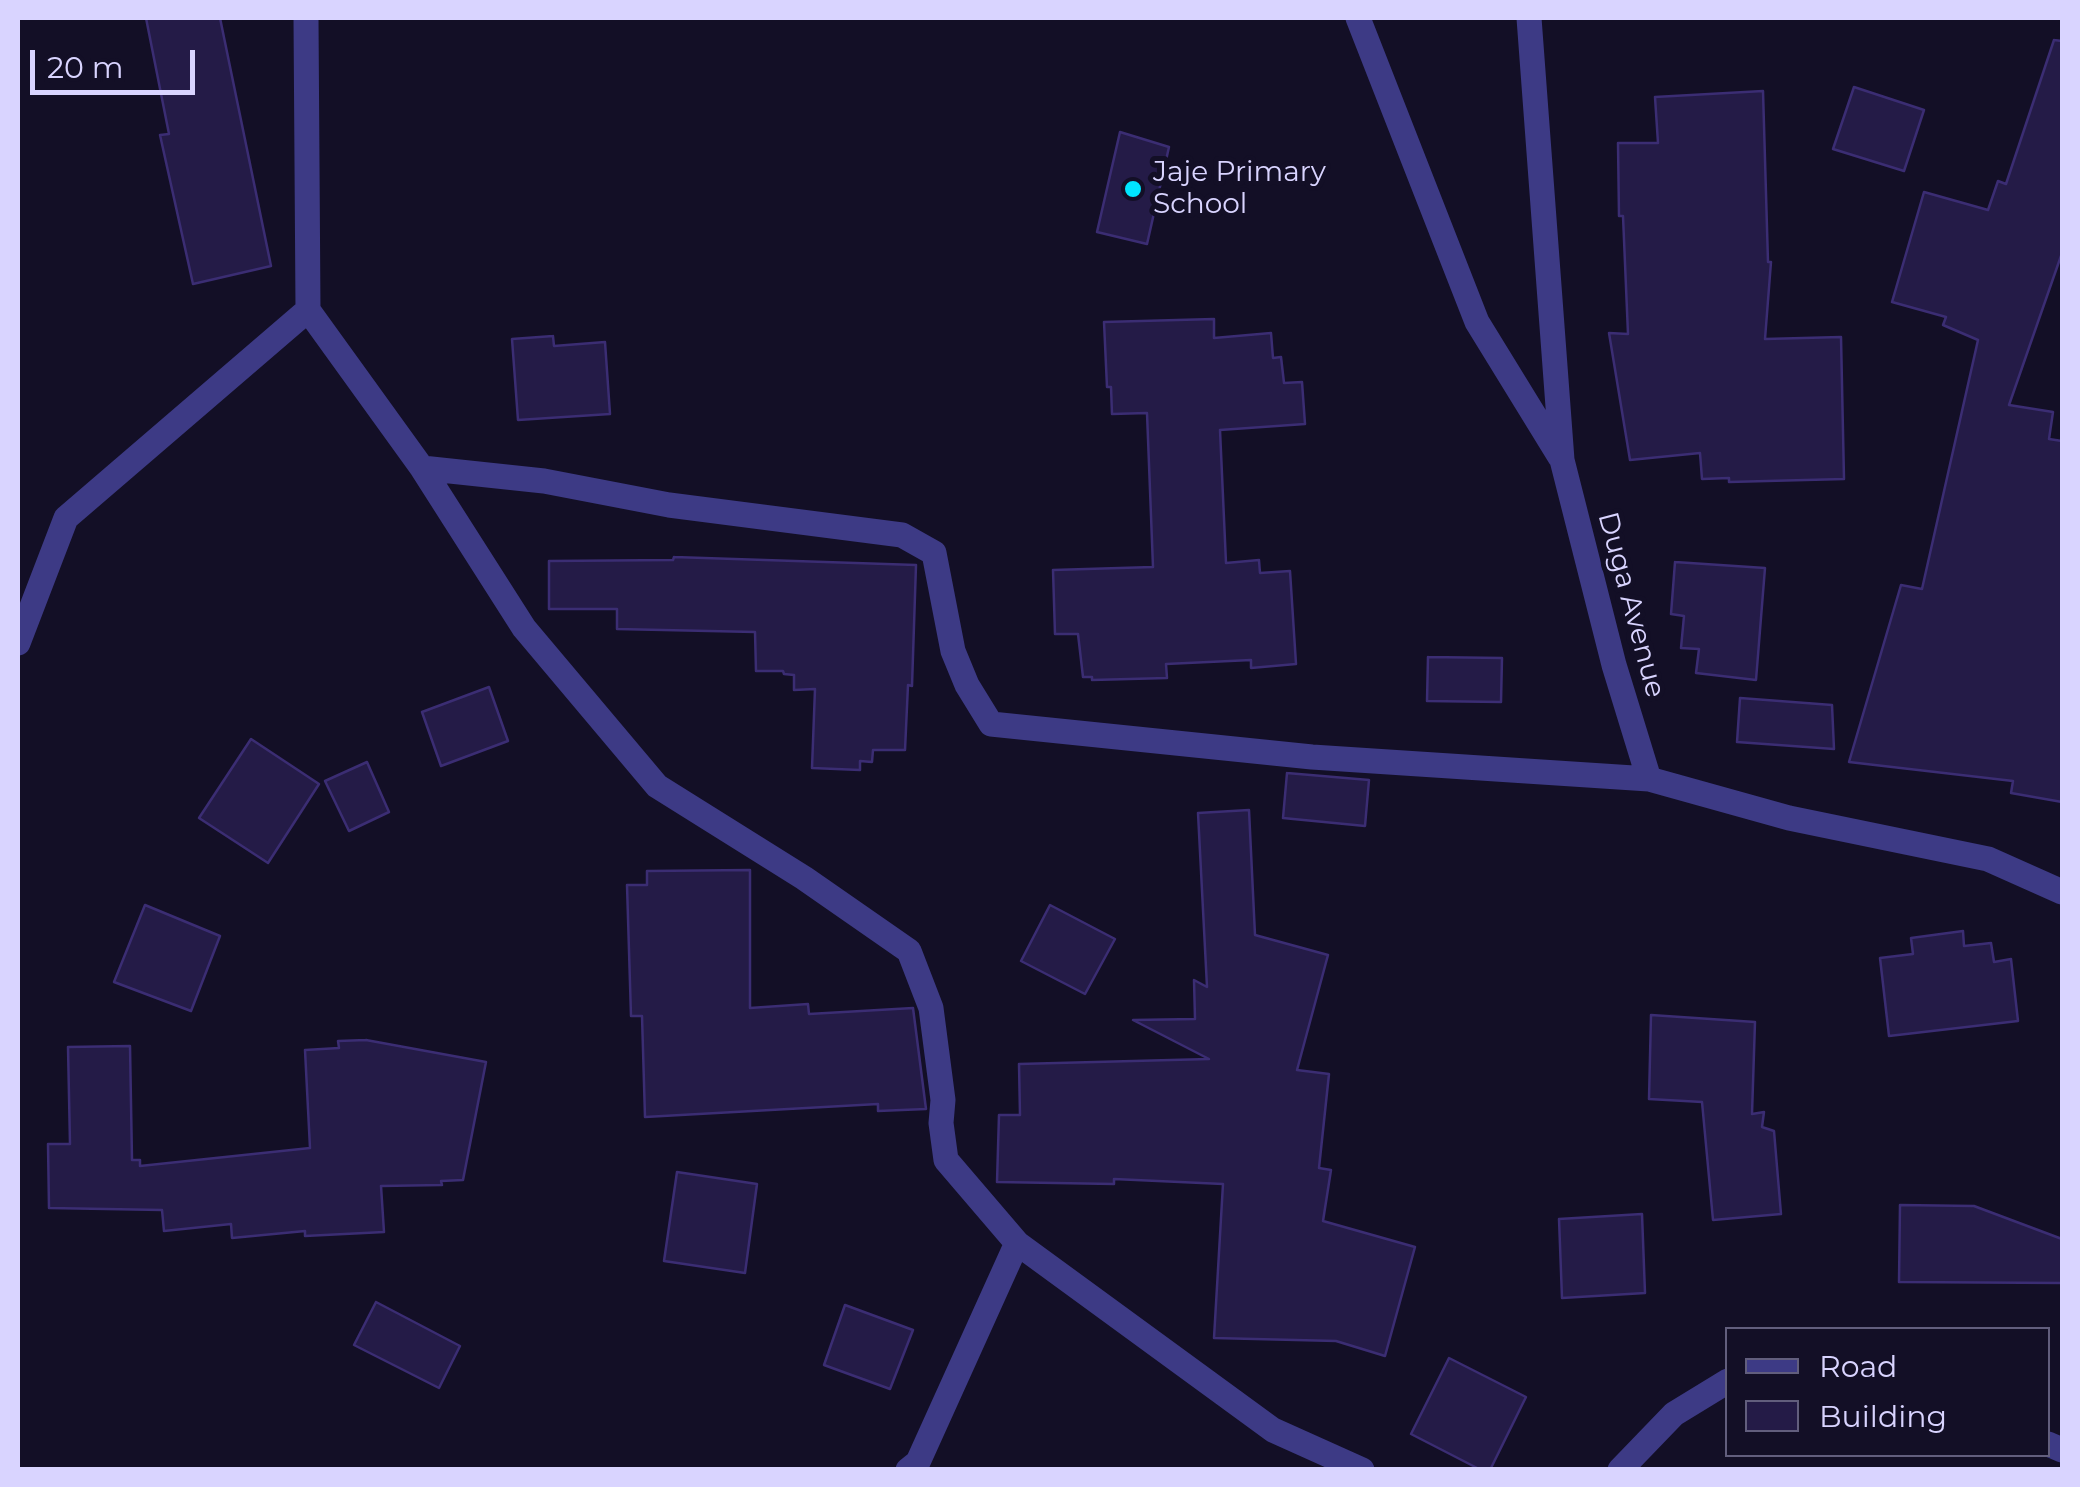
<!DOCTYPE html>
<html>
<head>
<meta charset="utf-8">
<style>
  body { margin:0 }
  #map { position:relative; width:2080px; height:1487px; overflow:hidden; background:#130f26; font-family:Montserrat,sans-serif }
  canvas { display:block }
  .frame { position:absolute; inset:0; border:20px solid #d9d4ff; pointer-events:none }
  .legend { position:absolute; left:1725px; top:1327px; width:325px; height:130px; box-sizing:border-box; background:#130f26; border:2px solid #625e7d; margin:0; padding:12px 18px; list-style:none; font-size:30px; color:#d9d4ff }
  .legend li { display:flex; align-items:center; gap:20px; height:50px }
  .legend b { width:50px; border:2px solid #625e7d }
  .scale { position:absolute; left:30px; top:50px; width:165px; height:45px; box-sizing:border-box; border:5px solid #d9d4ff; border-top:0; padding-left:12px; font-size:30px; line-height:35px; white-space:nowrap; color:#d9d4ff; -webkit-text-stroke:8px #130f26; paint-order:stroke }
</style>
</head>
<body>
<div id="map">
<canvas width="2080" height="1487"></canvas>
<div class="frame"></div>
<ul class="legend">
<li><b style="height:12px;background:#3d3a85"></b>Road</li>
<li><b style="height:28px;background:#241b47"></b>Building</li>
</ul>
<div class="scale">20 m</div>
</div>
<script>
const ctx = document.querySelector('canvas').getContext('2d');
ctx.lineJoin = 'round';
function fillPath(path, color) { ctx.fillStyle = color; ctx.fill(path, 'evenodd'); }
const toPath = rows => new Path2D(rows.map(r => 'M' + r).join(''));
function trace(path, color, width, dash) { ctx.strokeStyle = color; ctx.lineWidth = width; ctx.lineCap = dash ? 'butt' : 'round'; ctx.setLineDash(dash || []); ctx.stroke(path); }
function drawText(font, color, halo, rows, align = 'center') {
  ctx.font = font + ' Montserrat,sans-serif'; ctx.lineWidth = 10; ctx.setLineDash([]); ctx.textBaseline = 'middle'; ctx.strokeStyle = halo; ctx.fillStyle = color; for (const [text, x, y, turn = 0] of rows) {
    ctx.save(); ctx.translate(x, y); ctx.rotate((+turn || 0) * Math.PI / 180); ctx.textAlign = isNaN(turn) ? turn : align; if (halo) ctx.strokeText(text, 0, 0); ctx.fillText(text, 0, 0); ctx.restore();
  }
}
const building = toPath([
  [146,18,220,18,271,266,193,284,160,135,169,134,146,18],
  [2054,40,2062,41,2062,253,2009,405,2053,412,2049,439,2062,441,2062,802,2011,793,2013,781,1849,762,1901,585,1922,589,1978,340,1943,325,1946,317,1892,302,1924,192,1988,210,1998,181,2006,184,2054,40],
  [1854,87,1924,110,1904,171,1833,149,1854,87],
  [1763,91,1768,262,1771,262,1765,339,1841,337,1844,479,1729,482,1729,478,1702,479,1700,453,1630,460,1609,333,1628,334,1623,216,1619,216,1618,143,1658,143,1655,97,1763,91],
  [1120,132,1169,147,1147,244,1097,232,1120,132],
  [1214,319,1214,338,1271,333,1273,358,1281,357,1284,383,1302,382,1305,424,1220,430,1226,563,1259,560,1260,573,1290,571,1296,664,1251,668,1251,660,1166,664,1167,678,1092,680,1092,677,1083,677,1078,634,1055,634,1053,570,1153,567,1147,413,1112,414,1111,387,1107,387,1104,322,1214,319],
  [553,336,554,346,605,342,610,414,518,420,512,339,553,336],
  [674,557,916,565,912,686,908,685,905,750,873,750,872,762,860,761,860,770,812,768,815,689,794,690,794,675,784,674,783,671,756,671,755,632,617,629,617,609,549,609,549,561,673,560,674,557],
  [1675,562,1765,568,1756,680,1696,673,1699,649,1681,648,1684,616,1671,614,1675,562],
  [1428,657,1502,658,1501,702,1427,701,1428,657],
  [489,687,508,741,441,766,422,712,489,687],
  [1740,698,1832,705,1834,749,1737,742,1740,698],
  [251,739,319,784,268,863,199,818,251,739],
  [367,762,389,812,349,831,325,781,367,762],
  [1287,773,1369,780,1365,826,1283,818,1287,773],
  [1249,810,1255,935,1328,955,1297,1070,1329,1074,1319,1168,1331,1170,1323,1221,1415,1247,1385,1356,1336,1341,1214,1338,1223,1184,1114,1179,1114,1184,997,1182,999,1115,1020,1115,1019,1064,1209,1059,1133,1020,1195,1019,1194,980,1207,987,1198,813,1249,810],
  [750,870,750,1008,808,1004,809,1014,913,1008,926,1109,878,1111,878,1104,645,1117,642,1016,631,1016,627,885,647,885,647,871,750,870],
  [145,905,220,936,191,1011,114,982,145,905],
  [1050,905,1115,939,1085,994,1021,961,1050,905],
  [1963,931,1964,946,1991,943,1994,962,2011,959,2018,1021,1889,1036,1880,958,1913,954,1911,938,1963,931],
  [1651,1015,1755,1022,1752,1114,1764,1112,1762,1127,1774,1131,1781,1214,1713,1220,1702,1102,1649,1099,1651,1015],
  [366,1040,486,1062,463,1180,441,1181,442,1185,381,1186,384,1232,305,1236,305,1231,232,1238,231,1224,164,1231,162,1210,49,1208,48,1144,70,1144,68,1047,130,1046,132,1160,140,1160,140,1166,310,1148,305,1050,339,1048,338,1041,366,1040],
  [677,1172,757,1184,745,1273,664,1261,677,1172],
  [1900,1205,1974,1206,2062,1239,2062,1283,1899,1282,1900,1205],
  [1642,1214,1645,1293,1562,1298,1559,1219,1642,1214],
  [376,1302,460,1346,439,1388,354,1345,376,1302],
  [845,1305,913,1330,890,1389,824,1365,845,1305],
  [1449,1358,1526,1397,1490,1470,1481,1470,1411,1434,1449,1358]
]);
const street = toPath([
  [306,18,308,310,422,468,524,628,657,786,804,878,909,951,931,1008,943,1100,941,1123,946,1160,1017,1243,1273,1430,1362,1470],
  [1358,18,1477,322,1560,457],
  [1529,18,1562,460,1614,665,1649,779,1789,818,1988,859,2062,892],
  [422,468,544,481,669,505,902,535,934,553,953,651,967,685,991,724,1312,757,1649,779],
  [18,643,66,518,308,310],
  [2048,1444,2062,1450],
  [908,1470,918,1462,1017,1243],
  [1620,1470,1674,1414,1728,1381]
]);
const markers = [
  [1133,189,10,"#00e5ff"]
];
const poiNames = [
  ["Jaje Primary",1153,173],
  ["School",1153,205]
];
const streetNames = [
  ["Duga Avenue",1631,605,75]
];
fillPath(building, '#241b47');
trace(building, '#3b2d73', 2.5);
trace(street, '#3d3a85', 25);
for (const [x, y, r, color] of markers) { const dot = new Path2D(); dot.arc(x, y, r, 0, 2 * Math.PI); ctx.fillStyle = color; ctx.fill(dot); trace(dot, '#130f26', 4); }
drawText('28px', '#d9d4ff', '#130f26', poiNames, 'left');
drawText('28px', '#d9d4ff', '#130f26', streetNames);
</script>
</body>
</html>
